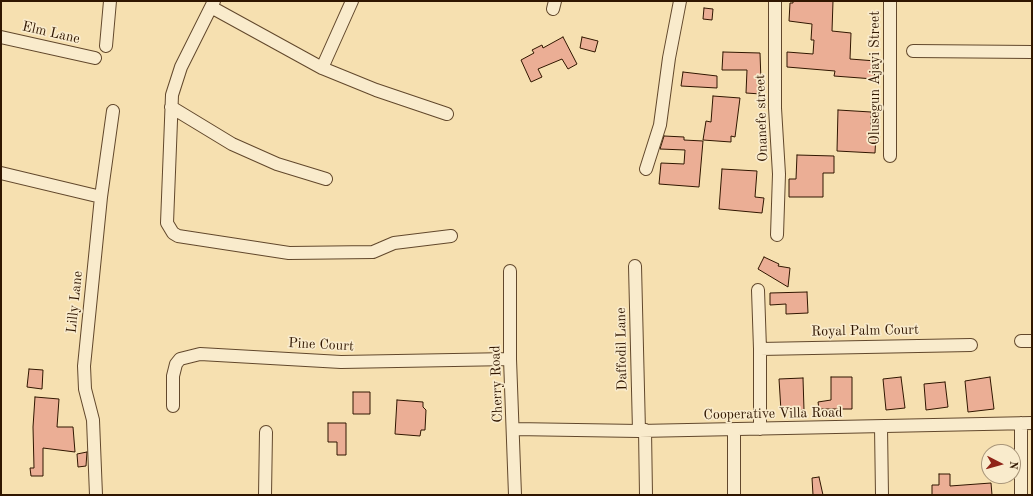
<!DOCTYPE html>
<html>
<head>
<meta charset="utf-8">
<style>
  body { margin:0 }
  #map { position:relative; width:1033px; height:496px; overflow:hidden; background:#f6e0b0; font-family:"Old Standard TT",serif }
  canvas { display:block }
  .frame { position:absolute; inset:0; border:2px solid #301600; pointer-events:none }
  .north { position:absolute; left:981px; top:444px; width:40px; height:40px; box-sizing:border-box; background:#f9ebcc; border:1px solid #a9967a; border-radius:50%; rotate:96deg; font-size:11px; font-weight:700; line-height:16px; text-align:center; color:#301600 }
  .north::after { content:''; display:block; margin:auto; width:14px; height:18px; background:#8f2418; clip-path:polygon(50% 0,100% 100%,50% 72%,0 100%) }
</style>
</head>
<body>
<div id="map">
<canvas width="1033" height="496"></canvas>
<div class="frame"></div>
<div class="north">N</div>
</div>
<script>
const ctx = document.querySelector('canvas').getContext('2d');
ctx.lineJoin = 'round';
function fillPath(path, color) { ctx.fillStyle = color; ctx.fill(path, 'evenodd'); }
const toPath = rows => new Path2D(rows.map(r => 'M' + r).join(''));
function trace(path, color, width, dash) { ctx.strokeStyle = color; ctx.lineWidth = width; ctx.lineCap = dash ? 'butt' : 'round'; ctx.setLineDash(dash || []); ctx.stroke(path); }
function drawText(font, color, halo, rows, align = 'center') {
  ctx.font = font + ' "Old Standard TT",serif'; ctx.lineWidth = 3.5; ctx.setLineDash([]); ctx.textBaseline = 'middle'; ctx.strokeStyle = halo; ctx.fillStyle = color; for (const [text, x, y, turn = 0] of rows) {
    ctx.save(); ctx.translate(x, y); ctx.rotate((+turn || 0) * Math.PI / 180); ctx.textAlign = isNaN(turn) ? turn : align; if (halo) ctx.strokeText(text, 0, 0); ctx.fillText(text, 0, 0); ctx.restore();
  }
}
const building = toPath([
  [793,1,833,1,832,31,851,33,850,59,876,61,874,79,834,76,835,71,787,67,787,52,813,54,814,40,811,40,812,24,789,21,790,3,793,3,793,1],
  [704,8,713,9,712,20,703,19,704,8],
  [563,37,577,64,568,69,562,59,538,69,542,77,531,82,521,60,534,53,532,50,542,45,543,48,563,37],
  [582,37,598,41,595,52,580,48,582,37],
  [723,52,760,53,761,81,764,81,764,90,761,90,761,94,746,93,747,70,722,70,723,52],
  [683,72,717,76,717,88,681,86,683,72],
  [713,96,740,98,735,137,731,136,731,142,703,140,706,121,711,122,713,96],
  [838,110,871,112,871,134,876,134,875,153,837,151,838,110],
  [664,136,684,137,684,140,703,141,699,187,659,184,661,163,684,164,685,150,660,149,664,136],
  [797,155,834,156,834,173,823,173,823,197,789,197,789,179,796,179,797,155],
  [722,169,757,171,755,197,764,198,762,213,719,209,722,169],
  [764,257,779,264,778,266,790,268,788,287,758,269,764,257],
  [807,292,808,313,786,314,786,304,770,305,770,293,807,292],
  [29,369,43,370,42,389,27,387,29,369],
  [831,377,852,377,852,409,819,409,818,402,831,400,831,377],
  [901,377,905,408,886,410,883,379,901,377],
  [990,377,994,409,968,412,965,381,990,377],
  [803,378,804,410,781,411,779,379,803,378],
  [945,382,948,407,926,410,924,384,945,382],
  [353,392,370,392,370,414,353,414,353,392],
  [35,397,59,399,57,427,73,427,75,452,43,448,43,476,31,476,30,468,34,468,33,427,35,397],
  [397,400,423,402,423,407,426,410,425,430,421,430,420,436,395,434,397,400],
  [328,423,346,423,346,455,337,455,337,442,328,442,328,423],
  [87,452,86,466,78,467,77,454,87,452],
  [939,474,950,474,950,486,991,483,992,495,932,495,932,485,939,485,939,474],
  [819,477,823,495,813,495,812,478,819,477]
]);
const minor = toPath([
  [214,1,181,67,172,95,167,223,173,233,178,236,289,253,373,252,394,243,451,236],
  [775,1,775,108,779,174,777,235],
  [890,1,890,156],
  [211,7,322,68,376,90,447,114],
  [553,9,555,1],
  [1,37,95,58],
  [106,46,110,1],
  [913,51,1032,52],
  [322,68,352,1],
  [171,107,232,144,277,164,326,179],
  [646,169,660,125,669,58,680,1],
  [1,173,101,197],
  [635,266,639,431],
  [510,271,510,359,515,495],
  [758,290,760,349,760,429],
  [1021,341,1032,341],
  [760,349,971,345],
  [173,406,173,376,176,364,180,359,200,354,341,362,510,359],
  [1021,423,1021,495],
  [881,427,882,495],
  [514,429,639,431,1032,423],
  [645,430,646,495],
  [734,430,734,495],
  [96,495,93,420,85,389,84,366,101,197,113,111],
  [265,495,266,432]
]);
const streetNames = [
  ["Elm Lane",51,33,13],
  ["Olusegun Ajayi Street",875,78,-90],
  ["Onanefe street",762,118,-92],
  ["Lilly Lane",75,302,-84],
  ["Royal Palm Court",865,331,-1],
  ["Pine Court",321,345,3],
  ["Daffodil Lane",622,349,-91],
  ["Cherry Road",497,384,-92],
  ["Cooperative Villa Road",773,414,-1]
];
fillPath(building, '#ebae95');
trace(building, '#301600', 1);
trace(minor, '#62482c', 14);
trace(minor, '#f9ebcc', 12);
drawText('14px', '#301600', '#f9ebcc', streetNames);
</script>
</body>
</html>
